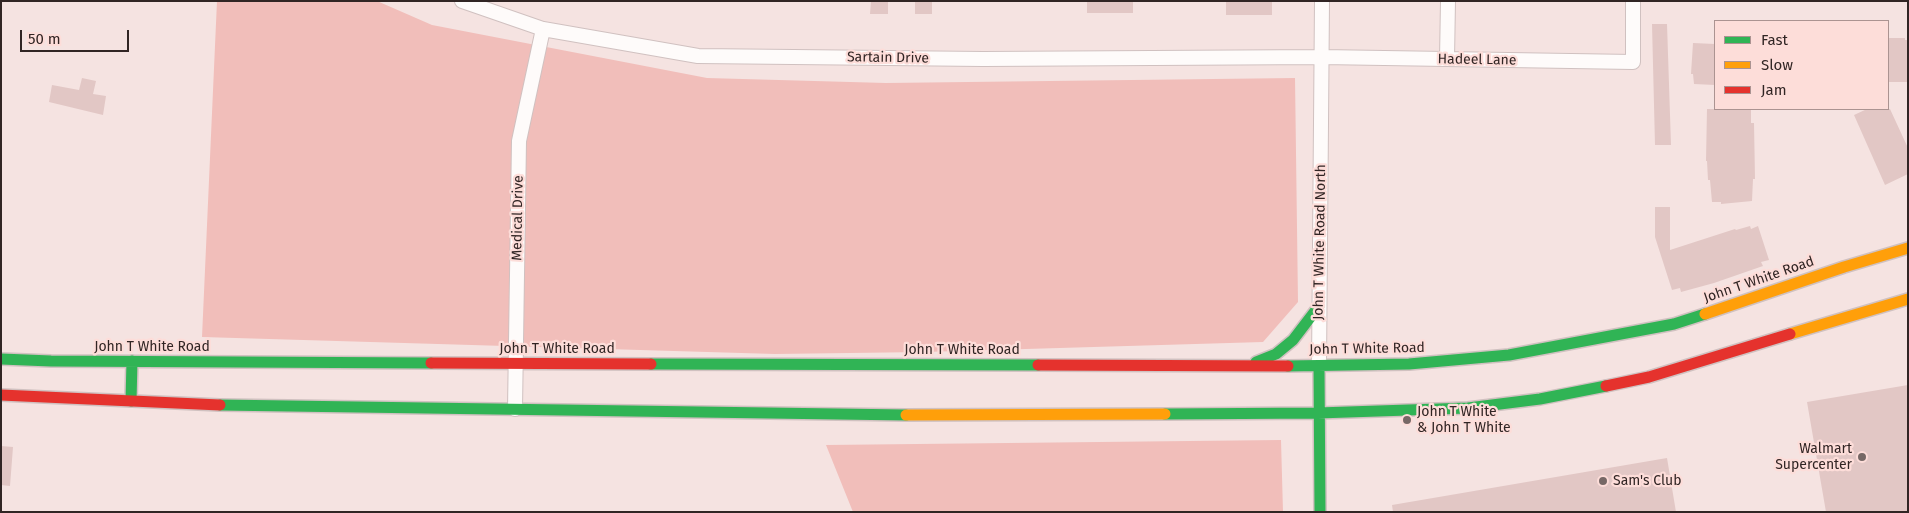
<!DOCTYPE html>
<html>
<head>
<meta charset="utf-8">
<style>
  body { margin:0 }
  #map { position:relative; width:1909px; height:513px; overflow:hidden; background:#f5e3e1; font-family:"Fira Sans",sans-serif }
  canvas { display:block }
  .frame { position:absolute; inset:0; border:2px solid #312524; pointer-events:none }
  .legend { position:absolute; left:1714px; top:20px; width:175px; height:90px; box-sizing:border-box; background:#fdddd9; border:1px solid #ab9391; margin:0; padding:6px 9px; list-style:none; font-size:15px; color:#312524 }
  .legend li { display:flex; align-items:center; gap:10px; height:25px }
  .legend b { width:25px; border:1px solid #ab9391 }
  .scale { position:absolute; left:20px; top:30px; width:109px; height:22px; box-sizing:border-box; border:2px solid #312524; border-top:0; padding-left:6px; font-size:15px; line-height:18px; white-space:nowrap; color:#312524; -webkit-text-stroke:4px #fdddd9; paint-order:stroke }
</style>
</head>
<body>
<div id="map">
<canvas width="1909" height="513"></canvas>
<div class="frame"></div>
<ul class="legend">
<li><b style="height:6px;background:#30b455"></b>Fast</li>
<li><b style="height:6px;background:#ff9f0a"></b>Slow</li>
<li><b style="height:6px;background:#e5322d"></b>Jam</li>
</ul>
<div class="scale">50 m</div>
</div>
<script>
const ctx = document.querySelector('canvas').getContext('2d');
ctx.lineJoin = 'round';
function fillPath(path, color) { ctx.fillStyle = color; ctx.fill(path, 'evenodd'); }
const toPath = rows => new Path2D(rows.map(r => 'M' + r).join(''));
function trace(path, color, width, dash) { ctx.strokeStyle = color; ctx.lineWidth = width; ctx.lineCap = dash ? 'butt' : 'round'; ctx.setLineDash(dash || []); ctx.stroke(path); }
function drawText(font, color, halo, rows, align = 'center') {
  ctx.font = font + ' "Fira Sans",sans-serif'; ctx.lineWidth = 4.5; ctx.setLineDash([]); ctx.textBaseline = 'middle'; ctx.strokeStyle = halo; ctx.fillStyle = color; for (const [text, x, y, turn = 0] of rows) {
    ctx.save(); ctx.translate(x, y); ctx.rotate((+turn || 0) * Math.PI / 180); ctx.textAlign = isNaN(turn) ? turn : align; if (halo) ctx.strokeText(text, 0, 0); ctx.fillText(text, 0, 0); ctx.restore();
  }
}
const green = toPath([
  [217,1,377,1,432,25,707,78,886,83,1295,78,1298,302,1263,342,924,352,775,354,202,337],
  [1281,440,1283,512,853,512,826,445]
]);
const building = toPath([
  [871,1,888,1,888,14,870,14],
  [915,1,932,1,932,14,915,14],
  [1087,1,1133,1,1133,13,1087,13],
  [1226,1,1272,1,1272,15,1226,15],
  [1652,24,1667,24,1671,145,1655,145],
  [1888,38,1905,38,1905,40,1908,40,1908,82,1888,82],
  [1693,43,1715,44,1715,85,1694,84,1693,74,1691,74],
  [82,78,96,81,93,94,106,96,103,115,49,102,52,85,79,90],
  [1707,109,1751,109,1751,123,1754,123,1755,179,1753,179,1752,201,1721,204,1721,202,1712,202,1710,180,1708,180,1707,161,1706,161],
  [1867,109,1890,109,1908,148,1908,174,1885,185,1854,115],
  [1655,207,1670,207,1670,250,1735,229,1736,230,1750,226,1751,229,1758,226,1769,260,1761,262,1763,266,1714,283,1681,292,1680,288,1672,290,1655,237],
  [1908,385,1908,512,1826,512,1807,402],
  [1,446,13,447,10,486,1,485],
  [1667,458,1676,512,1393,512,1392,505]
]);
const street = toPath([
  [462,1,543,29,698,56,983,59,1322,57,1633,62,1633,1],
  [1447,59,1448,1],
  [1319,366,1322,1],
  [515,409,519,141,543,29]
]);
const fast = toPath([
  [1,359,51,361,431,363],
  [1256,362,1276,354,1293,340,1319,306],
  [651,364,1038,365],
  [1288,366,1409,364,1509,355,1674,324,1705,314],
  [1319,366,1320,512],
  [131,401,132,361],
  [220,405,906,415],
  [1165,414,1318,413,1468,408,1540,399,1606,386]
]);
const slow = toPath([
  [1705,314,1844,267,1908,248],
  [1790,334,1908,299],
  [906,415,1165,414]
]);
const jam = toPath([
  [431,363,651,364],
  [1038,365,1288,366],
  [1606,386,1649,377,1790,334],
  [1,395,220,405]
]);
const markers = [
  [1407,420,5,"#766866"],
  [1862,457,5,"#766866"],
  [1603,481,5,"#766866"]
];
const streetNames = [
  ["Sartain Drive",888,58,1],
  ["Hadeel Lane",1477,60,1],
  ["Medical Drive",518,218,-89],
  ["John T White Road North",1320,242,-89],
  ["John T White Road",1759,280,-19],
  ["John T White Road",152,347],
  ["John T White Road",557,349],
  ["John T White Road",1367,349,-1],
  ["John T White Road",962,350]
];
const poiNames = [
  ["John T White",1417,412],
  ["& John T White",1417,428],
  ["Walmart",1852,449,"right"],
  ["Supercenter",1852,465,"right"],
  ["Sam's Club",1613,481]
];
fillPath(green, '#f1beba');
fillPath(building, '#e2c7c5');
trace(street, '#d0c1c0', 16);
trace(fast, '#d0c1c0', 14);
trace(slow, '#d0c1c0', 14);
trace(jam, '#d0c1c0', 14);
trace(street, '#fefbfa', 14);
trace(fast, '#30b455', 11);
trace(slow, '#ff9f0a', 11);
trace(jam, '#e5322d', 11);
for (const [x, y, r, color] of markers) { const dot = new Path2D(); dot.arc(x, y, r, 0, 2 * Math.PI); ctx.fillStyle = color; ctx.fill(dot); trace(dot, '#fdddd9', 2); }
drawText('14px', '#312524', '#fdddd9', streetNames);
drawText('14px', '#312524', '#fdddd9', poiNames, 'left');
</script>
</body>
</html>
